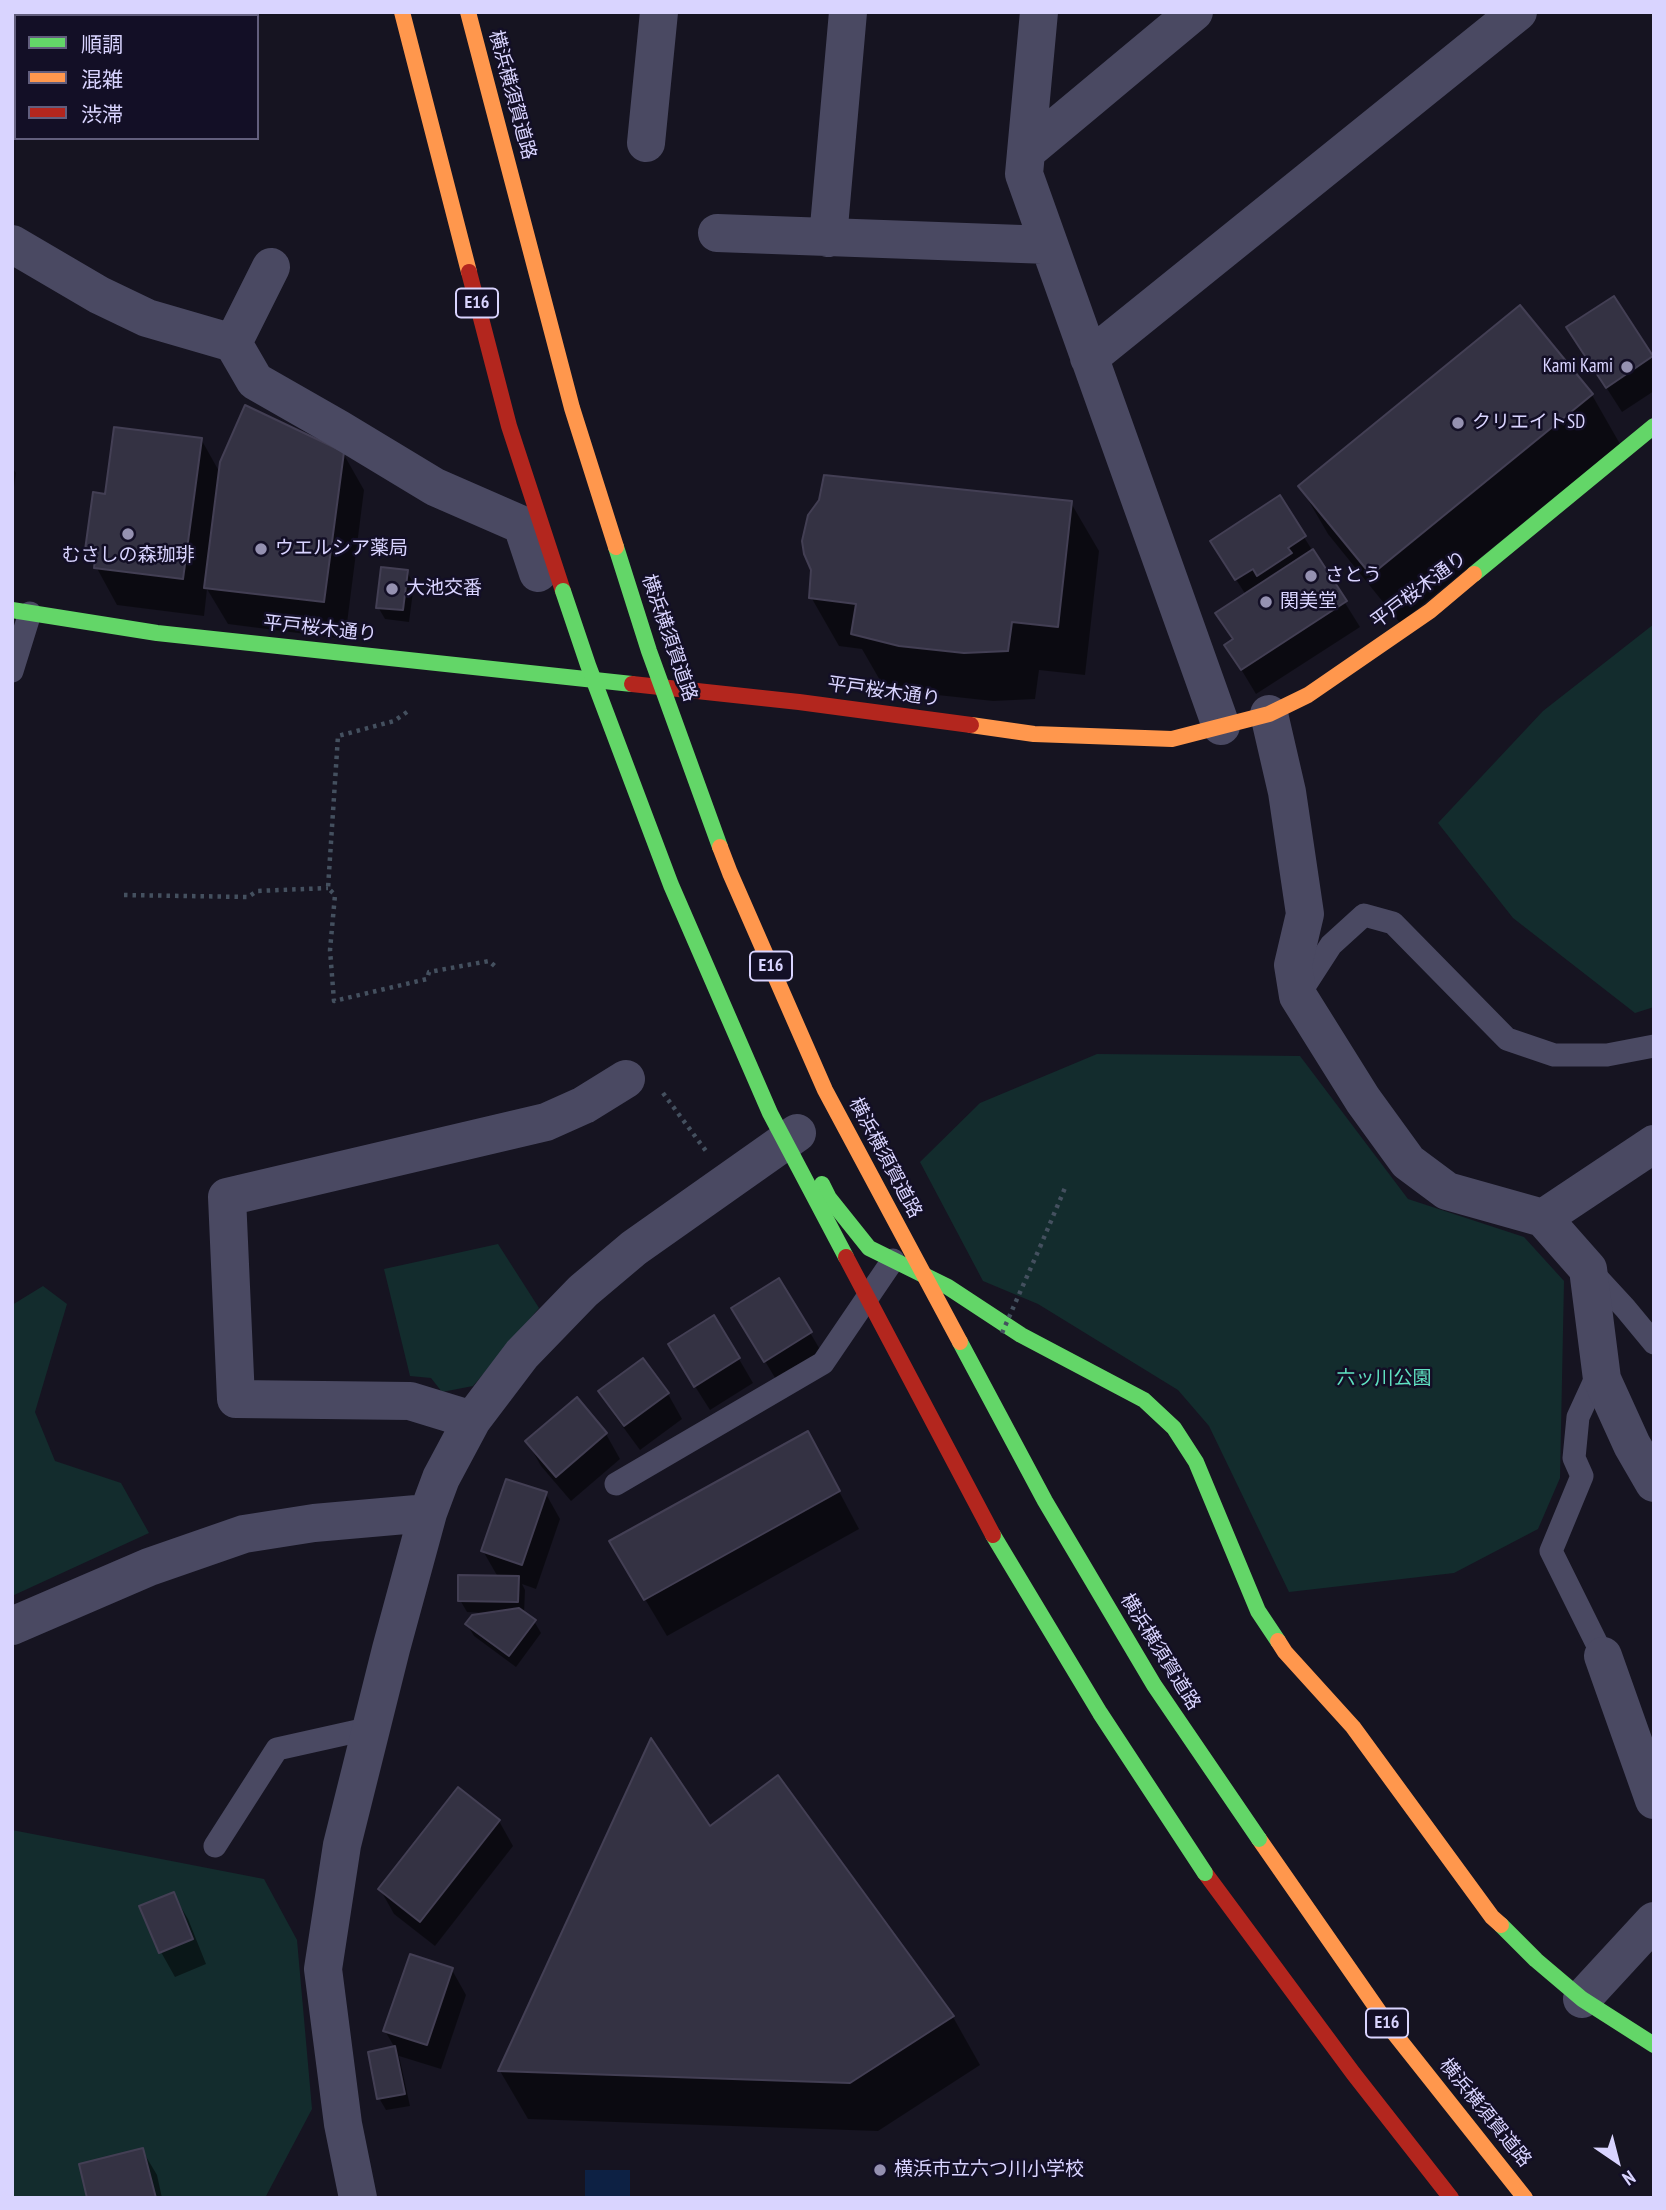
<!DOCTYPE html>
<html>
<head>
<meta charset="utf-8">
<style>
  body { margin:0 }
  #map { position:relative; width:1666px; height:2210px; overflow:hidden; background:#161421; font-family:"PT Sans Narrow","Noto Sans JP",sans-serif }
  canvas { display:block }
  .frame { position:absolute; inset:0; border:14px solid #d9d4ff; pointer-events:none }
  .legend { position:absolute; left:14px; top:14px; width:245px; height:126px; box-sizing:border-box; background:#130f26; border:2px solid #625e7d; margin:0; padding:9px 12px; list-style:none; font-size:21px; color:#d9d4ff }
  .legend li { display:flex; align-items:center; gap:14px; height:35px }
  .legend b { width:35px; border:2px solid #625e7d }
  .north { position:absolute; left:1582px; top:2126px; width:70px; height:70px; -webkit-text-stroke:5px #130f26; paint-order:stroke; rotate:145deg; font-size:19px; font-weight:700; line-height:28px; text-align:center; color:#d9d4ff }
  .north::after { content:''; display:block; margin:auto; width:24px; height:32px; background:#d9d4ff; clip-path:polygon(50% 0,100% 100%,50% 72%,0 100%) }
</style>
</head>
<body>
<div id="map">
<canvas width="1666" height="2210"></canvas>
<div class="frame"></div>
<ul class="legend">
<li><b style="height:9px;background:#63d668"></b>順調</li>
<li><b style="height:9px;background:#ff974d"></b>混雑</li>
<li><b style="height:9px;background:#b3261e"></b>渋滞</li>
</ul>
<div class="north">N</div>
</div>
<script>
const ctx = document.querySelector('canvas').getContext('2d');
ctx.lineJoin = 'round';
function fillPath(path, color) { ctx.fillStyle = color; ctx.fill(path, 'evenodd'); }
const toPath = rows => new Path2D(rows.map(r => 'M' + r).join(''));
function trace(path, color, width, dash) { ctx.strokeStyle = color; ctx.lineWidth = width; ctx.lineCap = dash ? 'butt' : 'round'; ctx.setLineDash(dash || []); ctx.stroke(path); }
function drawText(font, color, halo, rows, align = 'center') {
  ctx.font = font + ' "PT Sans Narrow","Noto Sans JP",sans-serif'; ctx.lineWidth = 5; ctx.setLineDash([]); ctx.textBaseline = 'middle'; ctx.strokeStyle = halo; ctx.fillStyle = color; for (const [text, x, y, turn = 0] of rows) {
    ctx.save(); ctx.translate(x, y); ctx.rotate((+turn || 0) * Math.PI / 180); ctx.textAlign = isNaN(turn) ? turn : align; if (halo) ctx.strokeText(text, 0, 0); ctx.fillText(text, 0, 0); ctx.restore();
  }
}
const green = toPath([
  [1654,624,1654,1007,1635,1013,1513,918,1438,823,1543,711],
  [1097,1054,1300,1056,1408,1199,1524,1237,1564,1281,1560,1478,1538,1529,1454,1573,1289,1592,1209,1426,1178,1390,1038,1304,983,1281,920,1162,980,1103],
  [498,1244,539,1308,473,1386,442,1392,431,1378,410,1376,384,1269],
  [43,1286,67,1304,35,1412,55,1461,121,1483,149,1533,12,1596,12,1305],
  [12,1830,264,1879,297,1940,312,2109,265,2198,12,2198]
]);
const water = toPath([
  [585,2170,630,2170,630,2198,585,2198]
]);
const shadow = toPath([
  [1614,298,1654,360,1654,391,1622,412,1568,328],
  [1520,307,1592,395,1620,444,1400,623,1328,534,1300,486],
  [201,439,220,473,343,453,364,490,345,639,228,624,207,589,204,616,117,605,87,550,107,496],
  [12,467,16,473,12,501],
  [1279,497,1360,627,1256,694,1227,646,1233,641,1218,614,1246,595,1212,542],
  [1071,503,1099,551,1085,675,1039,670,1035,699,993,701,928,694,881,682,862,649,839,646,811,597],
  [407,572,414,584,409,622,385,619,378,607],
  [779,1280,825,1358,780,1386,748,1333],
  [739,1359,753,1383,710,1410,684,1369],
  [643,1360,668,1394,682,1419,640,1450,615,1416,601,1392],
  [577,1400,606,1434,620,1459,571,1501,541,1466,527,1441],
  [808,1433,859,1529,667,1636,633,1579],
  [546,1494,560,1519,536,1589,522,1584,525,1590,524,1614,534,1621,541,1633,516,1667,474,1636,467,1624,486,1615,485,1613,467,1612,460,1600,498,1577,483,1551],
  [499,1821,513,1846,435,1946,394,1914,380,1889],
  [709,1828,953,2017,980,2065,878,2131,528,2119,500,2071],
  [173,1894,188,1919,206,1964,175,1977,161,1952,142,1907],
  [452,1970,466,1995,441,2069,399,2056,410,2106,386,2110,379,2098,395,2048,385,2031],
  [142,2150,157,2175,162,2198,89,2198]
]);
const building = toPath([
  [1614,296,1653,356,1606,388,1566,327,1614,296],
  [1520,305,1593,394,1371,575,1298,486,1520,305],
  [245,405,344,452,324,602,204,588,220,462,245,405],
  [114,427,202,438,183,579,94,568,96,551,85,550,93,492,105,494,114,427],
  [824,475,1072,501,1058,627,1012,622,1008,651,964,653,899,646,851,634,856,604,809,598,811,570,804,554,802,541,808,515,819,500,824,475],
  [1280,495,1306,536,1288,548,1292,553,1257,576,1253,569,1235,580,1210,541,1280,495],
  [1313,549,1347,601,1241,670,1224,645,1233,639,1215,613,1313,549],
  [381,567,408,570,403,610,376,608,381,567],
  [779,1278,812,1332,764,1362,731,1308,779,1278],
  [714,1315,740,1358,694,1387,668,1344,714,1315],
  [643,1358,669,1393,624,1426,598,1391,643,1358],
  [577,1397,607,1433,556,1477,525,1441,577,1397],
  [808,1431,840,1491,644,1600,609,1541,808,1431],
  [506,1479,547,1492,522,1565,481,1551,506,1479],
  [458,1575,519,1576,518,1602,458,1601,458,1575],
  [519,1608,536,1620,509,1656,465,1624,472,1615,519,1608],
  [651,1738,710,1826,778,1775,954,2016,850,2083,498,2071,651,1738],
  [458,1787,500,1820,420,1922,378,1889,458,1787],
  [174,1892,193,1939,159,1953,139,1906,174,1892],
  [410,1954,453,1968,427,2045,383,2031,410,1954],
  [395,2046,405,2094,377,2099,368,2052,395,2046],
  [143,2148,156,2198,87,2198,79,2164,143,2148]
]);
const path = toPath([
  [407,712,394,721,338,736,328,888,335,895,330,950,334,1001,427,979,429,972,489,961,497,968],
  [124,895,248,897,257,891,328,888],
  [663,1093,706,1151],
  [1040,1247,1065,1188]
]);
const lane = toPath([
  [12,671,30,613],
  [1298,996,1331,945,1364,915,1393,923,1507,1039,1554,1055,1607,1055,1654,1046],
  [1589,1269,1625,1308,1654,1343],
  [1600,1369,1578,1417,1574,1458,1582,1476,1551,1551,1603,1656],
  [616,1484,823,1363,893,1260],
  [215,1846,277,1749,371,1728]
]);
const street = toPath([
  [1039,12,1024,174,1221,726],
  [646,143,659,12],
  [1026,152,1194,12],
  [717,233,1049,245],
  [828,238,848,12],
  [12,244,99,295,147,318,233,343,255,381,339,429,435,487,522,525,538,573],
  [233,343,271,267],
  [1089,358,1518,12],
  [1269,714,1287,792,1305,914,1293,965,1298,996,1363,1100,1408,1162,1447,1191,1543,1218,1588,1269,1602,1379,1632,1445,1654,1483],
  [1543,1218,1654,1144],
  [472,1420,410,1401,236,1399,227,1197,546,1122,584,1105,626,1079],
  [12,1626,149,1567,244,1534,314,1523,428,1513],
  [1603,1656,1654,1800],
  [1582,1999,1654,1921],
  [358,2198,343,2124,323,1969,342,1845,391,1649,428,1513,441,1478,472,1420,522,1354,583,1291,634,1248,797,1133]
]);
const fast = toPath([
  [1474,574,1654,426],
  [12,610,157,633,632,684],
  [822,1184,829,1198,869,1248,948,1287,1021,1335,1144,1400,1174,1428,1196,1462,1258,1611,1278,1641],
  [1501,1925,1536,1960,1582,1999,1654,2045]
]);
const slow = toPath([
  [402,12,469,272],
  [971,725,1034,734,1172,739,1269,714,1308,695,1430,611,1474,574],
  [1278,1641,1285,1652,1353,1727,1492,1917,1501,1925],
  [1259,1839,1394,2033,1525,2198]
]);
const jam = toPath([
  [469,272,509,426,563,591],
  [632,684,799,702,971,725],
  [1205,1873,1353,2073,1451,2198]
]);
const pathBridge = toPath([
  [1002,1333,1040,1247]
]);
const fastBridge = toPath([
  [616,547,649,651,720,847],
  [563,591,588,665,671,885,770,1113,846,1257],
  [960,1342,1045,1501,1154,1685,1259,1839],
  [993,1535,1100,1713,1205,1873]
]);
const slowBridge = toPath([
  [468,12,572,408,616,547],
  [720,847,730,873,825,1090,960,1342]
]);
const jamBridge = toPath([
  [846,1257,993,1535]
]);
const markers = [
  [1627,367,7,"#9591b1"],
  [1458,423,7,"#9591b1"],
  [128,534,7,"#9591b1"],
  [261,549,7,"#9591b1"],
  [1311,576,7,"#9591b1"],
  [392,589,7,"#9591b1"],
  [1266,602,7,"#9591b1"],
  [880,2170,7,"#9591b1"]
];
const shields = [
  [477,303,42],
  [771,966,42],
  [1387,2023,42]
];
const shieldNames = [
  ["E16",477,303],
  ["E16",771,966],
  ["E16",1387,2023]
];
const streetNames = [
  ["横浜横須賀道路",512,95,75],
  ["平戸桜木通り",1419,590,-37],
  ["平戸桜木通り",320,629,6],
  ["横浜横須賀道路",669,638,71],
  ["平戸桜木通り",884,692,8],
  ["横浜横須賀道路",885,1158,62],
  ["横浜横須賀道路",1160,1652,58],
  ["横浜横須賀道路",1485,2113,51]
];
const poiNames = [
  ["Kami Kami",1613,367,"right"],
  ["クリエイトSD",1472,423],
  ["ウエルシア薬局",275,549],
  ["むさしの森珈琲",128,556,"center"],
  ["さとう",1325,576],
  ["大池交番",406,589],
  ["関美堂",1280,602],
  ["横浜市立六つ川小学校",894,2170]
];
const parkNames = [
  ["六ッ川公園",1384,1379]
];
fillPath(green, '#132c2d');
fillPath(water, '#0d2144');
fillPath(shadow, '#0007');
fillPath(building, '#343243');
trace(building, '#433f54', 2);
trace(path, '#44505f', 4.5, [3.5, 5]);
trace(lane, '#4a4962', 23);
trace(street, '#4a4962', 38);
trace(fast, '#63d668', 16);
trace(slow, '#ff974d', 16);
trace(jam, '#b3261e', 16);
trace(pathBridge, '#44505f', 4.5, [3.5, 5]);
trace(fastBridge, '#63d668', 16);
trace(slowBridge, '#ff974d', 16);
trace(jamBridge, '#b3261e', 16);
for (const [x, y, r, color] of markers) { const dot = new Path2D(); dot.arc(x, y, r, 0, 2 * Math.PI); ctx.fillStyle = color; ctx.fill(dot); trace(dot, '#130f26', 2.5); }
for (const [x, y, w] of shields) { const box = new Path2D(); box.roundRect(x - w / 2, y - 14.5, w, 29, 5); ctx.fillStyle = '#130f26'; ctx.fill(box); trace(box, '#d9d4ff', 2); }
drawText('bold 18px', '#d9d4ff', null, shieldNames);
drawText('19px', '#d9d4ff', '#130f26', streetNames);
drawText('19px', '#d9d4ff', '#130f26', poiNames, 'left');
drawText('19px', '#5fe0c0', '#130f26', parkNames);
</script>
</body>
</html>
